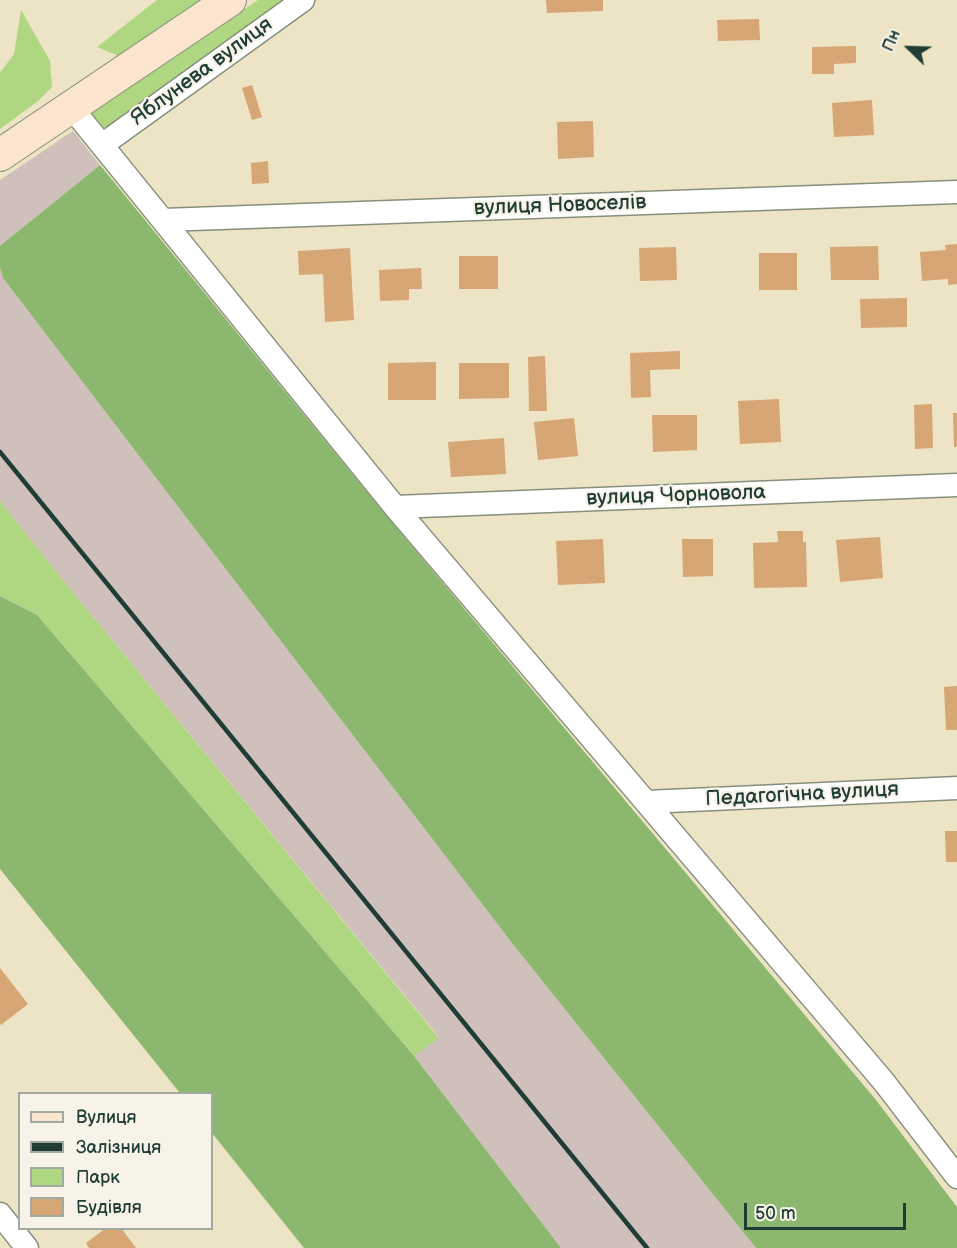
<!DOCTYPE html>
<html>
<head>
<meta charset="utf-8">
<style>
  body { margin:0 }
  #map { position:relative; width:957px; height:1248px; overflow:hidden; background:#ede3c5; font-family:"Balsamiq Sans",sans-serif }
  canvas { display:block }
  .legend { position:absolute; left:18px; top:1092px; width:195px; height:138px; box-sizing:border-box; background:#f7f3e8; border:2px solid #a1aaa0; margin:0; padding:8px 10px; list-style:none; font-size:18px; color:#1f3d34 }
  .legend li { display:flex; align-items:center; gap:12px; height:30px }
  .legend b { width:30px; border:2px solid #a1aaa0 }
  .north { position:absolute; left:879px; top:18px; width:60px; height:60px; -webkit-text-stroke:4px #f7f3e8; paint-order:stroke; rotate:293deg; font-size:16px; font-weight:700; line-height:24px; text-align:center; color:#1f3d34 }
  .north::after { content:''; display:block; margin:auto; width:21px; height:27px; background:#1f3d34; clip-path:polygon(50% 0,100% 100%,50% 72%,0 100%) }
  .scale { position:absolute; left:744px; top:1203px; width:162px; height:27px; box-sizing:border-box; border:3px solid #1f3d34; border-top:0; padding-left:8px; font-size:18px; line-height:21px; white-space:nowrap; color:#1f3d34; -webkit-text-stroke:4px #f7f3e8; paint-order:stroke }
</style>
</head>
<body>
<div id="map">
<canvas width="957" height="1248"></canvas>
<ul class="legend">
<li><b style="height:8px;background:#fbe5cf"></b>Вулиця</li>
<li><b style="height:8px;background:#1f3d34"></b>Залізниця</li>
<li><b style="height:16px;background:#afd681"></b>Парк</li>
<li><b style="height:16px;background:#d6a675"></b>Будівля</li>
</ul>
<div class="north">Пн</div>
<div class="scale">50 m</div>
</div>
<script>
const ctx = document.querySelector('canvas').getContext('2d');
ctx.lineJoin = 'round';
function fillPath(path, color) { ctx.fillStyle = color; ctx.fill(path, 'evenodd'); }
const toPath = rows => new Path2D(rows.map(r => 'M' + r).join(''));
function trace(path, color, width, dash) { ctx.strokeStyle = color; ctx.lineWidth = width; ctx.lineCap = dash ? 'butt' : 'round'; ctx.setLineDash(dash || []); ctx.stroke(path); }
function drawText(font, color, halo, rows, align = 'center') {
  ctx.font = font + ' "Balsamiq Sans",sans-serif'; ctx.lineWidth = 4.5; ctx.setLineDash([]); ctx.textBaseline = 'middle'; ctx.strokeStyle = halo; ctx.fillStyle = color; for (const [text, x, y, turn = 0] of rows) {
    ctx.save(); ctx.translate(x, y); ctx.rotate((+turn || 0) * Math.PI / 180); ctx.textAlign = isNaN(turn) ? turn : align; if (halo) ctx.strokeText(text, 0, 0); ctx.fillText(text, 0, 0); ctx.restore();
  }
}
const industrial = toPath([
  [73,131,100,165,0,246,0,180],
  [0,268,3,278,512,943,756,1248,561,1248,414,1056,439,1037,66,584,0,501]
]);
const green = toPath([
  [157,0,202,0,119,56,97,47],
  [258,0,286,0,103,132,89,114],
  [21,10,50,61,52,87,38,101,0,129,0,73,14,54],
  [0,501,66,584,439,1038,414,1056,37,615,0,596]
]);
const forest = toPath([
  [100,165,380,508,876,1100,957,1207,957,1248,756,1248,512,943,3,278,0,268,0,246],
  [0,596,37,615,414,1056,561,1248,304,1248,212,1133,212,1094,180,1093,0,869]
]);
const building = toPath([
  [546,0,603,0,603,11,547,13],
  [759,19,760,40,718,41,717,20],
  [856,46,856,63,834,64,834,74,812,74,812,47],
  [252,85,262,117,252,120,242,88],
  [872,100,874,135,834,137,832,103],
  [593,121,594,157,558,159,557,122],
  [268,161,269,183,252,184,251,163],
  [957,244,957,284,948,285,948,279,922,281,920,252,946,250,945,245],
  [878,246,879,280,831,280,830,247],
  [676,247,677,280,640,281,639,248],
  [350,248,354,320,325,322,323,274,299,275,298,251],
  [759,253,797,253,797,290,759,290],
  [459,256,498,256,498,289,459,289],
  [421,268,422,289,409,289,409,300,380,301,379,270],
  [907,298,907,327,861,328,860,299],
  [680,351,680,369,650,370,651,397,631,398,630,353],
  [545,356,547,411,529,411,528,357],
  [436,362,436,400,388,400,388,363],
  [459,363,509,363,509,398,459,399],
  [779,399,781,442,740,444,738,401],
  [932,404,933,448,915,449,914,405],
  [953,413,957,413,957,447,954,447],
  [652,415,697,415,697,450,653,452],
  [574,418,578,456,538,460,534,422],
  [504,438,506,474,451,477,448,442],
  [777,531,803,531,803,542,806,542,807,587,754,588,753,543,778,542],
  [880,537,883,578,840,582,836,540],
  [603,539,605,583,558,585,556,541],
  [682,539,713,539,713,576,683,577],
  [957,686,957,730,946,730,944,687],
  [945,831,957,831,957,862,946,862],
  [0,968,28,1004,1,1025,0,1023],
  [106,1228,121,1228,136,1248,89,1248,86,1243]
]);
const street = toPath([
  [71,107,395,507,884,1082,957,1177],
  [102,145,303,0],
  [163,220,957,192],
  [395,507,957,485],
  [646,802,957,788],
  [0,1214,27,1248]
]);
const secondary = toPath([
  [0,155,230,0]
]);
const rail = toPath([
  [0,452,647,1248]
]);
const streetNames = [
  ["Яблунева вулиця",202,72,-36],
  ["вулиця Новоселів",560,206,-2],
  ["вулиця Чорновола",676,496,-2],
  ["Педагогічна вулиця",802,795,-3]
];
fillPath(industrial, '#d0c0bc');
fillPath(green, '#afd681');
fillPath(forest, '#8bb76f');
fillPath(building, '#d6a675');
trace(street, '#86907c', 25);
trace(secondary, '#86907c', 34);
trace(street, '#fff', 22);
trace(secondary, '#fbe5cf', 32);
trace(rail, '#1f3d34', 4.5);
drawText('21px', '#1f3d34', '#f7f3e8', streetNames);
</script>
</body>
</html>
